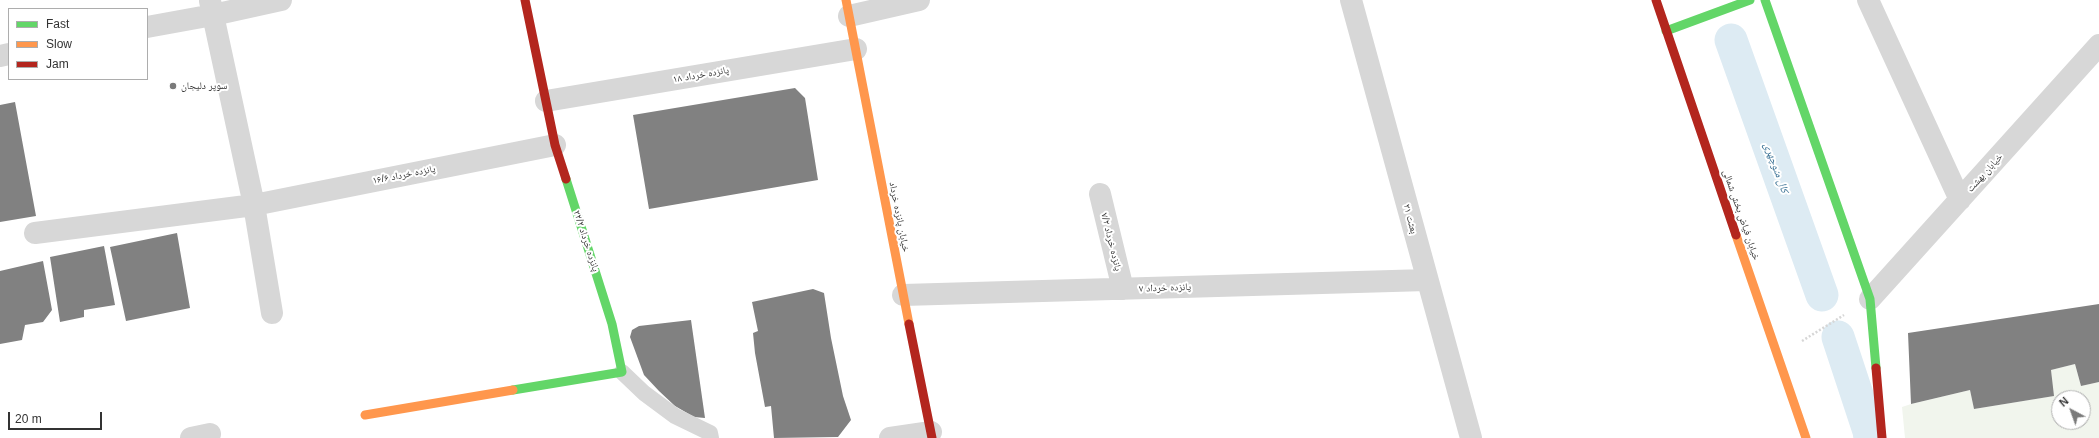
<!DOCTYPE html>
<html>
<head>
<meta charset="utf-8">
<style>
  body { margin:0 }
  #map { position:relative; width:2099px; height:438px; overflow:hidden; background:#fff; font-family:Helvetica,sans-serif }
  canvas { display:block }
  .legend { position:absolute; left:8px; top:8px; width:140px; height:72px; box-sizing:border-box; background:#fff; border:1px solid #adadad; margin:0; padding:5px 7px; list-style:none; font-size:12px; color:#333 }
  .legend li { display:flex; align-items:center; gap:8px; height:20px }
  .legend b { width:20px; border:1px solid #adadad }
  .north { position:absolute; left:2051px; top:390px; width:40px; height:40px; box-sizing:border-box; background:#fff; border:1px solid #adadad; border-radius:50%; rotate:319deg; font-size:11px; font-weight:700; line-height:16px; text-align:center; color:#333 }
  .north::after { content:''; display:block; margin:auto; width:14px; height:18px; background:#7a7a7a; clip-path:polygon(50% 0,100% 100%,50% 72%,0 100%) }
  .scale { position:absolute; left:8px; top:412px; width:94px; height:18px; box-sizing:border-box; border:2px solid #333; border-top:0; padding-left:5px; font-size:12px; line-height:14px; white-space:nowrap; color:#333; -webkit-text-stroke:3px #fff; paint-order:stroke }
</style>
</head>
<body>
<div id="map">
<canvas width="2099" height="438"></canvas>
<ul class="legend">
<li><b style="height:5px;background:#63d668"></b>Fast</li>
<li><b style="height:5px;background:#ff974d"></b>Slow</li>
<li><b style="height:5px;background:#b3261e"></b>Jam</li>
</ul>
<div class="north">N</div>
<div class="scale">20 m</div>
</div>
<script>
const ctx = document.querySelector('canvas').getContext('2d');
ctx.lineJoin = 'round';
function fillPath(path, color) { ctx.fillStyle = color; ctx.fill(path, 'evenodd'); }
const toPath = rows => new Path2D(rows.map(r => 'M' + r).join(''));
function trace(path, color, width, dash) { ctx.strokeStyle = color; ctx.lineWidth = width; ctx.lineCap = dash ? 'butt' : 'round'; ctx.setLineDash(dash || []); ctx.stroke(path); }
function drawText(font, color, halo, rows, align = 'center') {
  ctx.font = font + ' Helvetica,"Noto Naskh Arabic",sans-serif'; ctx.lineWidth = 4; ctx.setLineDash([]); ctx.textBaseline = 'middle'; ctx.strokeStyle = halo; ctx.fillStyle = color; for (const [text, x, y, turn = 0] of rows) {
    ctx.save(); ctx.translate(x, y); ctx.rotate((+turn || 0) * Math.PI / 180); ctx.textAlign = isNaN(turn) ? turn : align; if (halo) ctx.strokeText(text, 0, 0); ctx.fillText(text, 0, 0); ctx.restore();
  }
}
const green = toPath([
  [2075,364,2081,386,2099,382,2099,438,1905,438,1902,407,1911,404,1970,390,1974,409,2053,396,2051,370],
  [2059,398,2083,398,2083,422,2059,422]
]);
const canal = toPath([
  [1731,40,1822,295],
  [1838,337,1869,431,1870,438]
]);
const building = toPath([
  [795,88,805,98,818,180,649,209,633,115],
  [15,102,36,216,0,222,0,105],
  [177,233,190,308,126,321,110,247],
  [104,246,115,305,84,310,84,317,60,322,50,257],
  [43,261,52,310,43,322,25,325,22,340,0,344,0,271],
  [813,289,824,293,831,338,843,396,851,420,838,437,774,438,771,406,765,407,755,353,753,333,758,331,752,302],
  [2099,304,2099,382,2081,386,2075,364,2051,370,2054,396,1974,409,1970,390,1911,404,1908,333],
  [691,320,705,418,694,417,675,406,659,391,644,375,630,337,632,330,639,326]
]);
const path = toPath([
  [1802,341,1844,315]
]);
const lane = toPath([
  [622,372,644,393,675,416,710,433,711,438]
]);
const street = toPath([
  [1351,0,1471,438],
  [1868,0,1960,200],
  [849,16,919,0],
  [147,27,213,15,210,1],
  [0,56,9,54],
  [546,101,856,49],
  [1100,194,1123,289],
  [35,233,254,205,555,145],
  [903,295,1427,280],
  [1870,299,2099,45],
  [272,313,254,205,213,15,281,0],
  [191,438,210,434],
  [890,438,931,432]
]);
const fast = toPath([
  [1765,0,1870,299,1876,368],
  [1666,31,1750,0],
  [513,390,622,372,612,324,566,179]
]);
const slow = toPath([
  [846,0,909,324],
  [1736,235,1806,438],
  [365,415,513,390]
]);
const jam = toPath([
  [525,0,555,145,566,179],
  [1656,0,1736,235],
  [909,324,932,438],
  [1876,368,1882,438]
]);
const markers = [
  [173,86,4,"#7a7a7a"]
];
const streetNames = [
  ["پانزده خرداد ۱۸",701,75,-10],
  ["خیابان بهشت",1985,173,-48],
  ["پانزده خرداد ۱۶/۶",404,175,-11],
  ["خیابان فیاض بخش شمالی",1741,215,71],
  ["خیابان پانزده خرداد",899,217,79],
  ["بعثت ۲۱",1410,219,75],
  ["پانزده خرداد ۲۲/۲",586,241,72],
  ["پانزده خرداد ۷/۲",1111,242,76],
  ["پانزده خرداد ۷",1165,288,-2]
];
const poiNames = [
  ["سوپر دلیجان",181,86]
];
const waterNames = [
  ["کال منوچهری",1776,168,70]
];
fillPath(green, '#f1f5ed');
trace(canal, '#ddebf3', 33);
fillPath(building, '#818181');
trace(path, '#d6d6d6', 2.5, [2, 2]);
trace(lane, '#d7d7d7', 16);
trace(street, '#d7d7d7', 22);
trace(fast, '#63d668', 9);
trace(slow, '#ff974d', 9);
trace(jam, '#b3261e', 9);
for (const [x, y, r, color] of markers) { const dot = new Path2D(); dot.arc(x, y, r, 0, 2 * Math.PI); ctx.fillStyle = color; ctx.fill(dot); trace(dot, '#fff', 1.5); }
drawText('10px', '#333', '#fff', streetNames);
drawText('10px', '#333', '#fff', poiNames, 'left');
drawText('italic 11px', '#3f7597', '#fff', waterNames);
</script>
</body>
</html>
